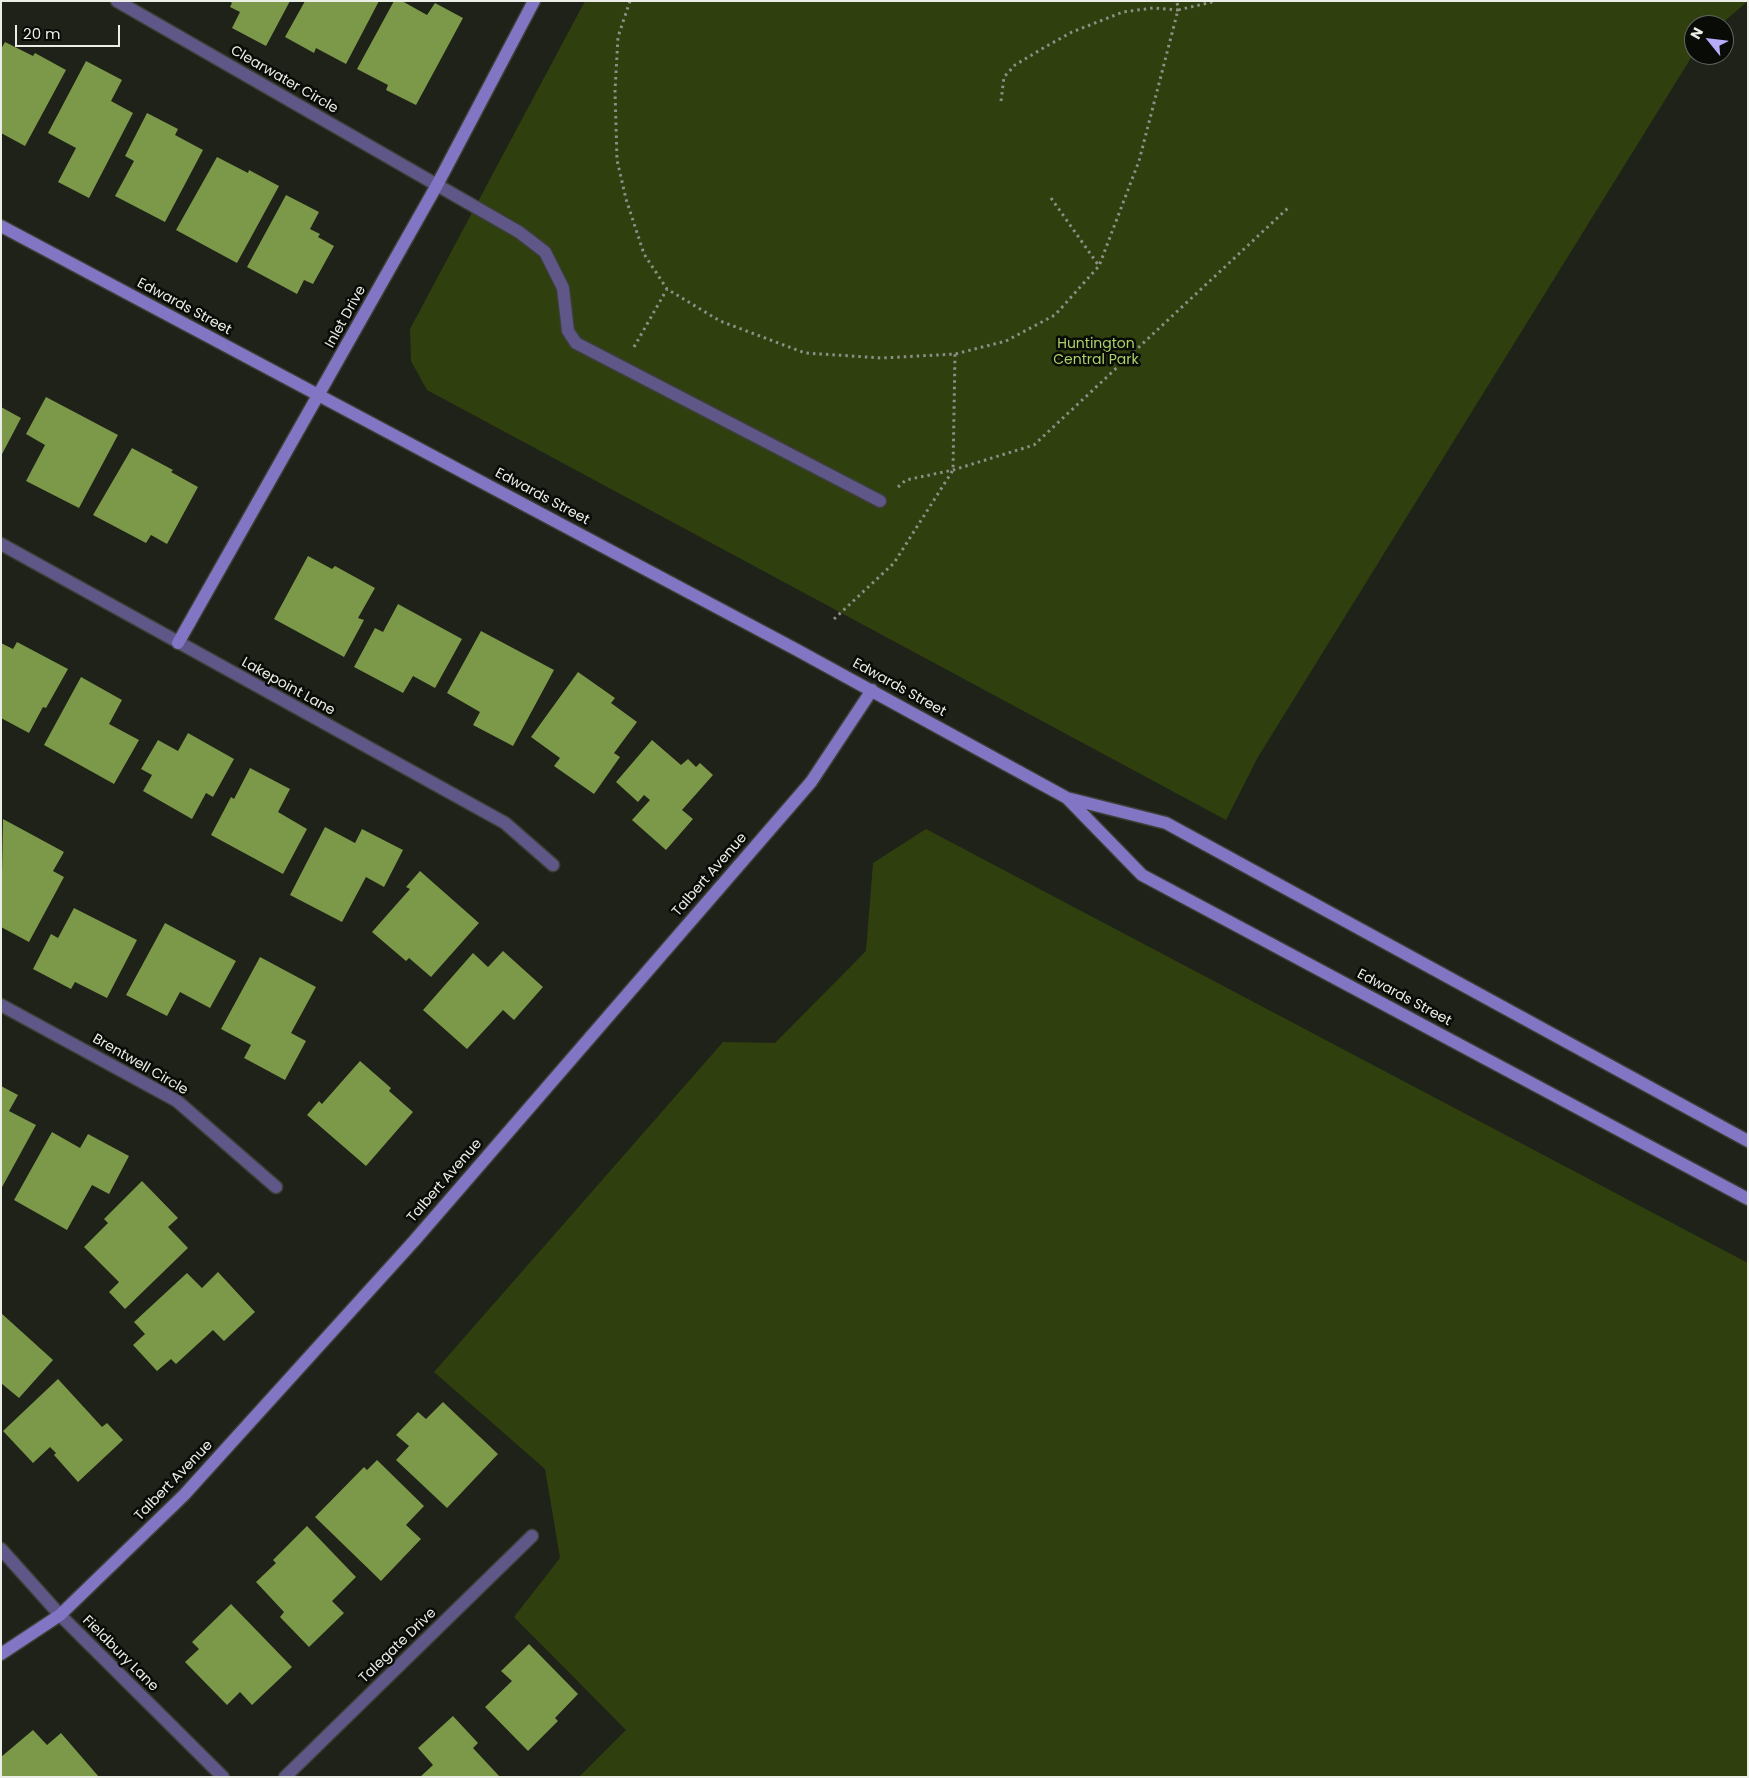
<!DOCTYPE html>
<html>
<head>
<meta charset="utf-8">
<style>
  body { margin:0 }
  #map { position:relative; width:1749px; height:1778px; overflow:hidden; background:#1e2218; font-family:Poppins,sans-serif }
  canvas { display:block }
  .frame { position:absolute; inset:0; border:2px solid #ebeee7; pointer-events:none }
  .north { position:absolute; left:1684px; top:15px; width:50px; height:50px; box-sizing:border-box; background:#090b07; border:1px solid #636661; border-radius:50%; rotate:299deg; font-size:14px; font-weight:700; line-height:20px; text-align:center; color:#ebeee7 }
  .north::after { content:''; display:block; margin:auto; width:18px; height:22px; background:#b6acf8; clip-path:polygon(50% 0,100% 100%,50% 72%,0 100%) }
  .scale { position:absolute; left:15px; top:25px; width:105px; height:22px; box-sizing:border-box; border:2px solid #ebeee7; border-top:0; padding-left:6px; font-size:15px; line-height:18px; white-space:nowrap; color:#ebeee7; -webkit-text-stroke:4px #090b07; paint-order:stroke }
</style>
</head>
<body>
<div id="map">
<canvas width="1749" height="1778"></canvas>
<div class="frame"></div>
<div class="north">N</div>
<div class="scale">20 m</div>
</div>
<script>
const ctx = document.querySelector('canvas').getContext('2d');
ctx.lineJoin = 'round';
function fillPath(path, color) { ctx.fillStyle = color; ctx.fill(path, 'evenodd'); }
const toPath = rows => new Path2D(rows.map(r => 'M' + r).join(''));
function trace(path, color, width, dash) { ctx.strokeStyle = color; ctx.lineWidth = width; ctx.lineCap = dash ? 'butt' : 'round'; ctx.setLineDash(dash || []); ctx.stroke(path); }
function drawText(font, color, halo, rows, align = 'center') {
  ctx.font = font + ' Poppins,sans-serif'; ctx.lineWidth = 5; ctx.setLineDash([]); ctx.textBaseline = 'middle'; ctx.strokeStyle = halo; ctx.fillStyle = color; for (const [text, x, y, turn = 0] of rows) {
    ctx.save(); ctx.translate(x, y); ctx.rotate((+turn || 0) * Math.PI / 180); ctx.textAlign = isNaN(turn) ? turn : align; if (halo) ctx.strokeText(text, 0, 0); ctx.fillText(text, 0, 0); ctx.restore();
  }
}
const green = toPath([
  [585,1,1748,1,1720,25,1694,25,1694,53,1258,757,1226,820,427,390,411,361,410,329],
  [926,829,1748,1263,1748,1777,579,1777,626,1730,514,1617,560,1558,545,1469,434,1372,723,1042,775,1043,866,951,873,863]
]);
const building = toPath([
  [229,1,290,1,266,46,232,28,240,12,230,7,232,3],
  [305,1,379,1,346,64,316,48,314,53,285,37],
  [394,1,402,1,427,15,435,3,463,18,416,105,386,90,388,85,357,69],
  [5,42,33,56,35,53,66,70,25,146,1,133,1,49],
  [86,61,122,80,111,101,133,113,89,198,58,182,76,148,48,133],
  [147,113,178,129,175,135,203,150,165,222,115,196,134,161,125,156],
  [217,157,248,173,249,170,279,186,237,263,176,230],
  [286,195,319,212,310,229,320,234,318,237,334,246,313,284,304,280,297,294,247,267],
  [46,397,118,435,79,508,26,481,45,445,26,434],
  [1,407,21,418,1,456],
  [132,448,173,470,171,472,198,487,167,544,151,535,146,543,93,515],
  [308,556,332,569,335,566,375,588,358,618,364,620,344,657,274,619],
  [398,604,462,639,435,688,413,676,403,693,354,667,375,628,383,632],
  [481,631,554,670,513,746,473,725,480,712,447,693],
  [17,642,68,669,46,708,43,707,29,733,1,718,1,643,13,649],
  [578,672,615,698,611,703,637,722,614,753,620,757,594,794,554,766,560,758,531,737],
  [81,677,122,700,109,724,139,740,114,784,44,745],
  [188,733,234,759,213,797,206,793,192,819,143,791,152,775,141,769,158,740,178,751],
  [652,740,681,765,688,759,696,767,700,763,713,775,682,810,693,819,666,850,632,820,650,800,644,795,638,802,616,782],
  [250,768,290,789,278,812,307,829,283,874,211,835,231,797,234,799],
  [3,819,64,852,53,871,64,877,29,942,1,927],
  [325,827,355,843,362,829,403,850,384,887,366,877,342,922,290,895],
  [420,871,479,923,431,977,409,958,406,961,372,932,410,889,406,887],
  [74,908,137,940,107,998,75,982,71,989,33,969,51,934,58,938],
  [165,923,236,961,210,1008,180,992,167,1016,126,995],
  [503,951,543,987,514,1020,503,1010,467,1049,423,1010,473,953,488,967],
  [260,957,316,987,291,1033,306,1041,285,1080,244,1058,251,1045,221,1029],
  [360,1061,391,1088,389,1091,413,1112,366,1166,307,1115,319,1101,322,1104],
  [1,1086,18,1095,9,1111,36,1125,1,1189],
  [52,1132,80,1148,88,1134,129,1156,109,1194,92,1185,67,1230,14,1200],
  [142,1181,178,1218,168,1227,188,1248,125,1309,109,1292,119,1282,84,1247,108,1223,104,1219],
  [218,1272,255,1312,224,1341,213,1330,176,1364,171,1359,157,1371,133,1345,145,1334,134,1322,187,1273,202,1288],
  [1,1313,53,1360,19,1398,1,1383],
  [58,1379,102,1427,107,1423,123,1440,78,1482,54,1455,56,1453,50,1447,33,1463,3,1431],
  [443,1402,498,1454,447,1508,396,1460,409,1446,396,1435,418,1412,426,1419],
  [377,1460,424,1506,406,1525,421,1539,381,1581,315,1517,364,1467,367,1470],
  [307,1526,356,1577,332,1601,344,1613,309,1647,280,1617,284,1612,256,1582,276,1563,273,1560],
  [231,1604,292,1667,252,1705,240,1692,227,1705,185,1662,199,1649,192,1642],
  [529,1644,578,1694,555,1718,558,1721,528,1751,485,1707,512,1681,501,1671],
  [453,1716,478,1743,473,1748,500,1777,420,1777,433,1765,418,1748],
  [33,1730,47,1745,61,1733,99,1777,1,1777,1,1757]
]);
const path = toPath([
  [630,1,618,37,615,91,617,160,626,199,644,254,667,289,720,321,805,353,882,358,955,354,1006,341,1055,315,1099,266,1139,161,1178,10,1216,1],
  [1001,101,1004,77,1015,65,1045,47,1072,32,1123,12,1153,8,1178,10,1177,1],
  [1051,198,1099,266],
  [634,347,667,289],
  [898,487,906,480,953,470,1034,445,1288,208],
  [834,619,894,563,953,470,955,354]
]);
const lane = toPath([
  [437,185,519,232,545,252,563,288,568,331,576,343,880,501]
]);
const street = toPath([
  [117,1,437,185],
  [1,544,505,823,553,865],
  [1,1005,177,1101,276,1187],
  [1,1549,60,1615,223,1777],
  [285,1777,532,1536]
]);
const secondary = toPath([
  [1,226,797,650,1067,798,1166,823,1748,1141],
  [178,643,437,185,534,1],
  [1067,798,1142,875,1748,1199],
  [1,1654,60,1615,184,1495,414,1241,811,782,872,690]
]);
const streetNames = [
  ["Clearwater Circle",284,80,30],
  ["Edwards Street",184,307,28],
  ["Inlet Drive",346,317,-61],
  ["Edwards Street",542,497,28],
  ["Lakepoint Lane",288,687,29],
  ["Edwards Street",899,688,29],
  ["Talbert Avenue",710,875,-49],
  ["Edwards Street",1404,998,28],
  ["Brentwell Circle",140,1065,30],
  ["Talbert Avenue",445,1181,-49],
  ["Talbert Avenue",174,1481,-46],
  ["Talegate Drive",398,1646,-44],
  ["Fieldbury Lane",120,1654,45]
];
const parkNames = [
  ["Huntington",1096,344],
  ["Central Park",1096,360]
];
fillPath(green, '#2f3f0e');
fillPath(building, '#7c9849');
trace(lane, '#3b3f35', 15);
trace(street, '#3b3f35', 15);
trace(secondary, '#3b3f35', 15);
trace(path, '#8b8f86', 3, [2.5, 4]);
trace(lane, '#5e5787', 12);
trace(street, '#5e5787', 12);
trace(secondary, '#8275c3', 12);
drawText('14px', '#ebeee7', '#090b07', streetNames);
drawText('14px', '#abd167', '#090b07', parkNames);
</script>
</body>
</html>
